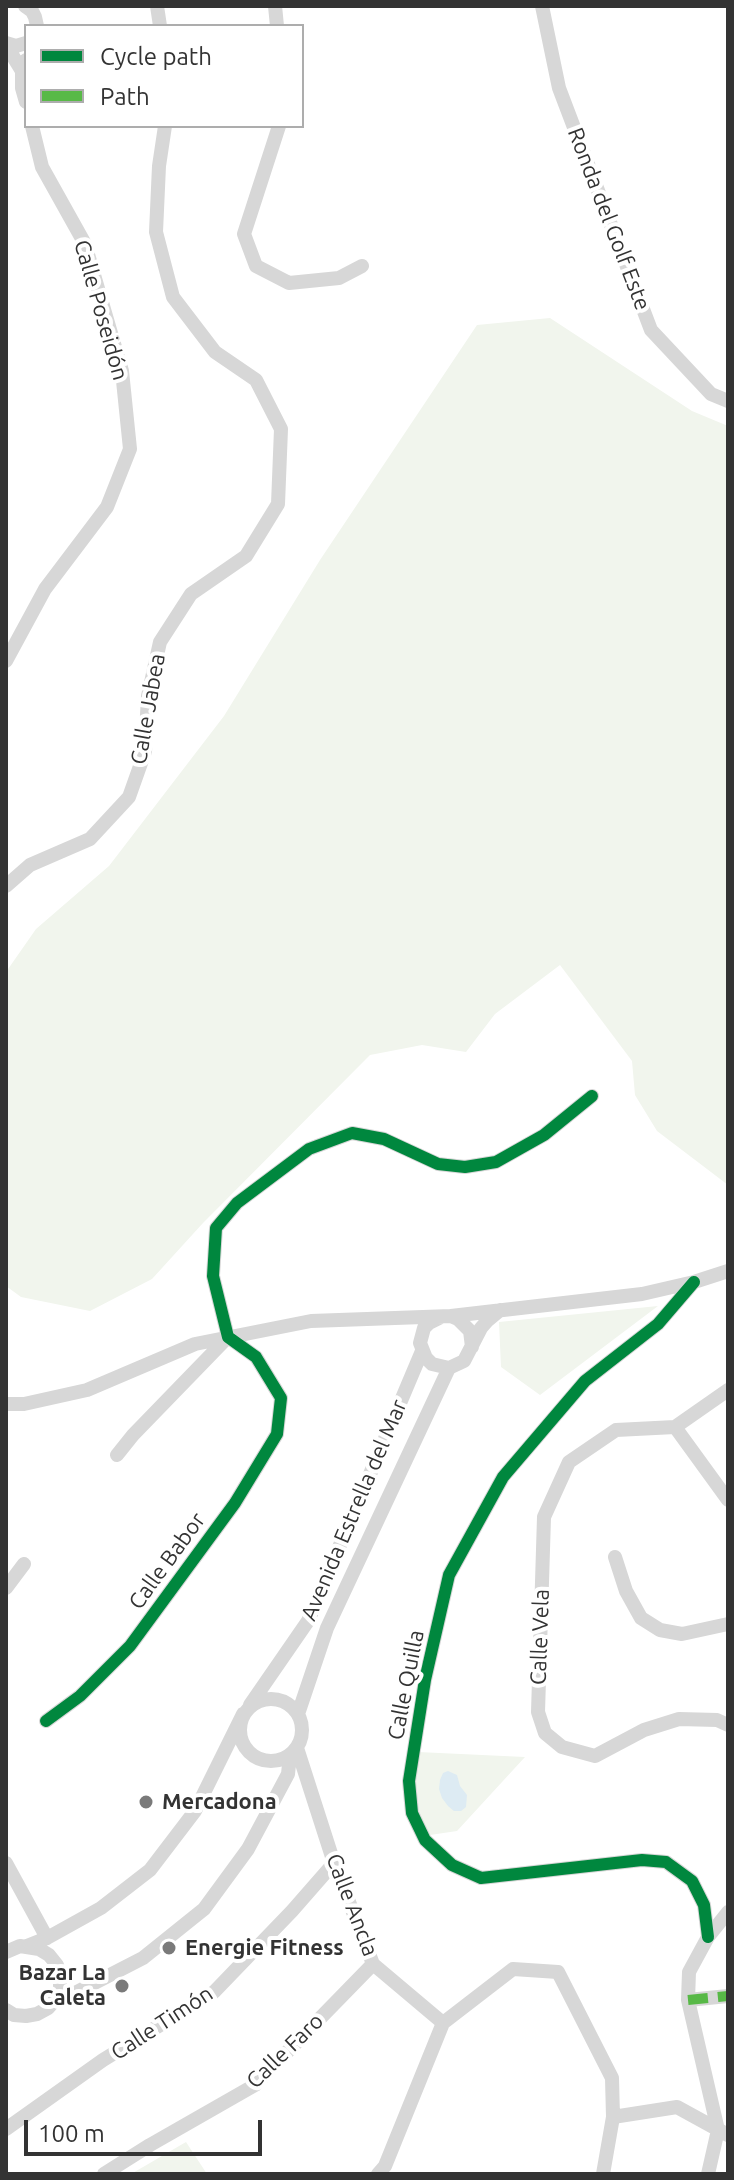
<!DOCTYPE html>
<html>
<head>
<meta charset="utf-8">
<style>
  body { margin:0 }
  #map { position:relative; width:734px; height:2180px; overflow:hidden; background:#fff; font-family:Ubuntu,sans-serif }
  canvas { display:block }
  .frame { position:absolute; inset:0; border:8px solid #333; pointer-events:none }
  .legend { position:absolute; left:24px; top:24px; width:280px; height:104px; box-sizing:border-box; background:#fff; border:2px solid #adadad; margin:0; padding:10px 14px; list-style:none; font-size:24px; color:#333 }
  .legend li { display:flex; align-items:center; gap:16px; height:40px }
  .legend b { width:40px; border:2px solid #adadad }
  .scale { position:absolute; left:24px; top:2120px; width:238px; height:36px; box-sizing:border-box; border:4px solid #333; border-top:0; padding-left:10px; font-size:24px; line-height:28px; white-space:nowrap; color:#333; -webkit-text-stroke:6px #fff; paint-order:stroke }
</style>
</head>
<body>
<div id="map">
<canvas width="734" height="2180"></canvas>
<div class="frame"></div>
<ul class="legend">
<li><b style="height:10px;background:#00873e"></b>Cycle path</li>
<li><b style="height:10px;background:#58b947"></b>Path</li>
</ul>
<div class="scale">100 m</div>
</div>
<script>
const ctx = document.querySelector('canvas').getContext('2d');
ctx.lineJoin = 'round';
function fillPath(path, color) { ctx.fillStyle = color; ctx.fill(path, 'evenodd'); }
const toPath = rows => new Path2D(rows.map(r => 'M' + r).join(''));
function trace(path, color, width, dash) { ctx.strokeStyle = color; ctx.lineWidth = width; ctx.lineCap = dash ? 'butt' : 'round'; ctx.setLineDash(dash || []); ctx.stroke(path); }
function drawText(font, color, halo, rows, align = 'center') {
  ctx.font = font + ' Ubuntu,sans-serif'; ctx.lineWidth = 8; ctx.setLineDash([]); ctx.textBaseline = 'middle'; ctx.strokeStyle = halo; ctx.fillStyle = color; for (const [text, x, y, turn = 0] of rows) {
    ctx.save(); ctx.translate(x, y); ctx.rotate((+turn || 0) * Math.PI / 180); ctx.textAlign = isNaN(turn) ? turn : align; if (halo) ctx.strokeText(text, 0, 0); ctx.fillText(text, 0, 0); ctx.restore();
  }
}
const green = toPath([
  [550,318,692,411,728,426,728,1185,657,1131,635,1095,632,1061,560,965,495,1014,466,1052,422,1045,370,1055,203,1223,152,1279,90,1311,21,1297,6,1286,6,972,36,929,109,866,224,716,320,560,477,325],
  [658,1306,540,1395,501,1367,499,1322],
  [418,1752,525,1757,457,1831,430,1835,416,1814,413,1778],
  [186,2142,207,2174,131,2174]
]);
const water = toPath([
  [448,1771,457,1775,460,1786,467,1795,466,1807,461,1811,454,1811,448,1806,442,1798,439,1789,440,1780,443,1773]
]);
const minor = toPath([
  [25,6,32,11,35,17,37,26],
  [157,6,160,26],
  [275,6,277,26],
  [542,6,559,88,651,330,711,394,728,401],
  [6,43,16,46,26,43],
  [6,45,22,71],
  [26,60,22,71,22,88,26,102],
  [279,126,244,234,256,266,289,283,339,278,362,266],
  [6,661,45,589,107,507,130,449,122,371,85,244,42,167,32,126],
  [6,886,30,865,90,839,129,797,145,752,148,696,160,642,191,594,246,556,278,504,281,429,256,380,215,352,173,297,156,232,159,166,165,126],
  [694,1282,658,1324,585,1381,503,1477,449,1575,425,1680,409,1781,412,1813,425,1840,452,1865,481,1878,642,1860,666,1862,692,1881,704,1905,708,1937],
  [451,1316,642,1294,694,1282,728,1271],
  [441,1317,429,1323,424,1328,420,1343,426,1358,432,1364,449,1368,464,1361,481,1328,488,1320,500,1310],
  [728,1390,675,1427,616,1430,569,1462,544,1517,538,1712,545,1733,562,1747,595,1756,644,1730,679,1719,717,1720,728,1725],
  [6,1404,24,1404,87,1390,195,1344,311,1321,451,1316,458,1319,470,1331,472,1347],
  [675,1427,728,1500],
  [117,1455,133,1435,228,1337],
  [615,1557,626,1591,641,1618,660,1630,682,1634,728,1624],
  [6,1588,24,1564],
  '240 1730a31 31 0 1 1 62 0a31 31 0 1 1-62 0Z',
  [250,1705,308,1621,422,1351],
  [298,1714,327,1628,449,1368],
  [46,1721,80,1696,130,1646,235,1503,277,1434,281,1398,256,1357,228,1337,213,1276,216,1228,237,1203,309,1149,352,1133,384,1139,438,1164,465,1167,496,1162,544,1135,592,1096],
  [297,1748,334,1863,373,1964,443,2023],
  [6,1863,47,1938],
  [27,1946,47,1938,101,1908,150,1870,195,1811,243,1714],
  [6,1952,20,1946,39,1949,49,1955,57,1965,60,1976,60,1988,56,1999,48,2008,37,2014,26,2016,14,2015,6,2010],
  [56,1999,73,1994,143,1958,204,1909,248,1849,288,1774,290,1755],
  [688,2000,728,1996],
  [443,2023,513,1969,558,1972,612,2078,613,2117,603,2174],
  [613,2117,677,2107,728,2135],
  [6,2129,103,2060,214,1992,292,1911,334,1863],
  [104,2174,150,2145,255,2085,373,1964],
  [378,2174,385,2166,443,2023],
  [708,2174,718,2130,688,2000,689,1972,708,1937,728,1912]
]);
const quiet = toPath([
  [688,2000,728,1996]
]);
const cycleway = toPath([
  [694,1282,658,1324,585,1381,503,1477,449,1575,425,1680,409,1781,412,1813,425,1840,452,1865,481,1878,642,1860,666,1862,692,1881,704,1905,708,1937],
  [46,1721,80,1696,130,1646,235,1503,277,1434,281,1398,256,1357,228,1337,213,1276,216,1228,237,1203,309,1149,352,1133,384,1139,438,1164,465,1167,496,1162,544,1135,592,1096]
]);
const markers = [
  [146,1802,8,"#7a7a7a"],
  [169,1948,8,"#7a7a7a"],
  [122,1986,8,"#7a7a7a"]
];
const streetNames = [
  ["Ronda del Golf Este",609,219,69],
  ["Calle Poseidón",101,310,74],
  ["Calle Jabea",148,709,-80],
  ["Avenida Estrella del Mar",354,1510,-67],
  ["Calle Babor",167,1561,-54],
  ["Calle Vela",540,1637,-88],
  ["Calle Quilla",406,1685,-79],
  ["Calle Ancla",352,1905,69],
  ["Calle Timón",162,2023,-33],
  ["Calle Faro",285,2051,-44]
];
const poiNames = [
  ["Mercadona",162,1802],
  ["Energie Fitness",185,1948],
  ["Bazar La",106,1973,"right"],
  ["Caleta",106,1998,"right"]
];
fillPath(green, '#f1f5ed');
fillPath(water, '#ddebf3');
trace(minor, '#d7d7d7', 14);
trace(quiet, '#58b947', 10, [20, 10]);
trace(cycleway, '#00873e', 12);
for (const [x, y, r, color] of markers) { const dot = new Path2D(); dot.arc(x, y, r, 0, 2 * Math.PI); ctx.fillStyle = color; ctx.fill(dot); trace(dot, '#fff', 3); }
drawText('22px', '#333', '#fff', streetNames);
drawText('bold 22px', '#333', '#fff', poiNames, 'left');
</script>
</body>
</html>
